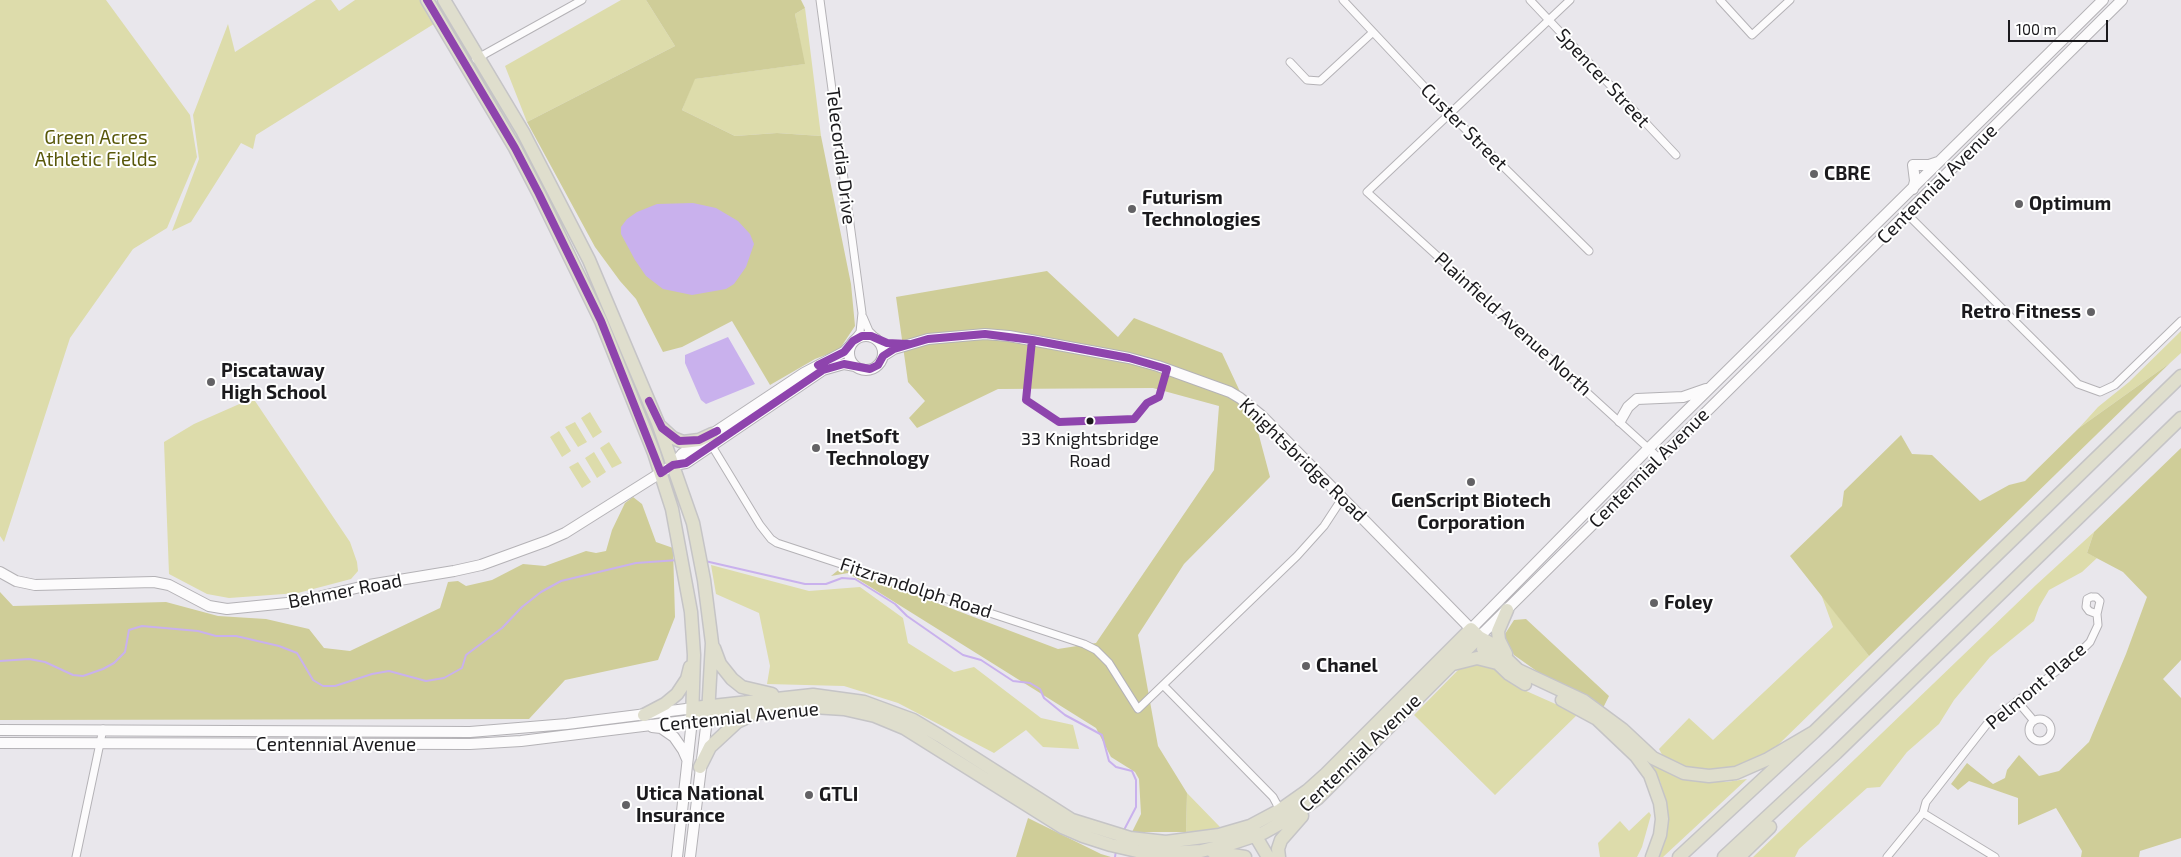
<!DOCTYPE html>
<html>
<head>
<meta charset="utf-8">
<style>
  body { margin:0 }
  #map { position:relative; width:2181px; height:857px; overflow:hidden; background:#e9e7ec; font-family:"Exo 2",sans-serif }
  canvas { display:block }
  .scale { position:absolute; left:2008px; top:20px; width:100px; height:22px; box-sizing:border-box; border:2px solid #1b1a1d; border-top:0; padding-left:6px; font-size:15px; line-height:18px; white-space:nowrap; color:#1b1a1d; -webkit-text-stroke:4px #fff; paint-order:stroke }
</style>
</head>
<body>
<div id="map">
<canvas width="2181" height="857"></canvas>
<div class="scale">100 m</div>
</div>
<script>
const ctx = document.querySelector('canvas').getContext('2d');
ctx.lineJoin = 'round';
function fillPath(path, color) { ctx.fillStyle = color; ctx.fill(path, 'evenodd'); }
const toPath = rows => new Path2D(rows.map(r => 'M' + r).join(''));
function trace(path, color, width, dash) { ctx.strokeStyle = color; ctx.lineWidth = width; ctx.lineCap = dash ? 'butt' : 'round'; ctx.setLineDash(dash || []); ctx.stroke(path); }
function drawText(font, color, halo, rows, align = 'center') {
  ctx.font = font + ' "Exo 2",sans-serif'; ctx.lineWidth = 4; ctx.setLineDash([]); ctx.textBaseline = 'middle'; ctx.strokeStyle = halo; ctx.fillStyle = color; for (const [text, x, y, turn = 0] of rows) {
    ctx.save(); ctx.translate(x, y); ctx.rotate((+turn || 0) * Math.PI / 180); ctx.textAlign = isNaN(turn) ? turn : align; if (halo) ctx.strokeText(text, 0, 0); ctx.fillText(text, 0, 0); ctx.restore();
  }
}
const green = toPath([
  [0,0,106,0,190,115,197,157,167,228,133,249,70,338,4,542,0,536],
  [316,0,331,0,339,11,355,0,423,0,437,22,256,135,253,149,241,143,191,222,172,231,199,159,193,115,228,24,235,52],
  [621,0,646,0,675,46,527,122,505,66],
  [805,8,821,136,777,133,735,136,682,110,694,79,804,64,795,14],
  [2181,331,2181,353,2170,363,2079,428,2098,407,2129,382],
  [253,398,350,542,357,562,358,571,351,579,298,593,229,598,207,594,169,574,164,442,194,424],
  [590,412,602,432,593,438,581,418],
  [575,422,587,442,578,447,565,427],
  [559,431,571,451,562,457,550,437],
  [609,442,622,463,612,468,600,448],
  [594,452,606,472,597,478,585,458],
  [578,462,591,482,582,488,569,467],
  [2094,532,2087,553,2097,558,2082,572,2049,590,2039,607,2034,621,1990,657,1954,700,1939,724,1907,752,1880,787,1867,788,1799,849,1795,857,1753,857,2036,585],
  [711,565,809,591,860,587,903,618,908,643,954,672,974,667,1041,718,1073,725,1079,749,1043,747,1026,730,994,753,898,703,844,686,767,684,770,666,759,613,716,594],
  [1821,594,1869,656,1775,748,1752,761,1721,771,1689,768,1666,762,1659,749,1689,718,1713,740,1833,627],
  [1477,662,1495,668,1524,690,1578,714,1495,795,1414,715,1461,667],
  [1644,758,1690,780,1726,782,1747,779,1663,857,1659,857,1665,841,1668,825,1667,806,1660,781,1657,782],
  [1187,793,1220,827,1211,830,1186,832],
  [1649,812,1651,815,1642,847,1637,857,1600,857,1598,843,1620,821,1629,831]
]);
const forest = toPath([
  [646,0,801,0,805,8,795,14,805,64,695,79,682,110,735,136,777,133,821,136,851,284,855,326,839,350,815,359,770,385,732,321,682,347,663,352,636,299,620,281,595,247,527,122,675,46],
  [1047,271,1118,337,1134,318,1222,353,1257,428,1270,477,1184,564,1138,635,1158,746,1187,793,1186,832,1132,832,1141,814,1139,779,1135,772,1111,757,1096,728,848,573,831,576,842,567,1058,649,1096,643,1214,470,1219,406,1153,388,998,389,917,428,909,418,925,401,908,382,896,297],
  [2170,363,1869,656,1790,556,1842,506,1844,491,1901,435,1912,454,1932,455,1980,501,2009,485,2025,481,2079,428],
  [2181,448,2181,660,2163,679,2181,698,2181,838,2140,851,2139,857,2081,857,2082,851,2056,808,2018,825,2018,798,1969,781,1958,790,1951,784,1967,763,1993,784,2005,778,2007,770,2019,755,2039,776,2059,771,2089,742,2126,654,2147,597,2123,572,2087,553,2094,532],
  [633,497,642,504,656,542,673,548,675,617,658,660,565,680,529,719,0,720,0,592,13,606,166,602,218,616,266,619,309,629,324,648,350,651,440,608,448,582,458,581,466,586,492,580,523,564,545,566,586,551,596,553,606,551,612,530,625,503],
  [1526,619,1609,696,1603,708,1545,677,1514,655,1507,643,1505,634,1514,620],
  [1028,818,1101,854,1111,857,1016,857]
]);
const water = toPath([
  [693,203,716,208,738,221,750,234,754,244,746,267,734,284,726,289,692,295,663,289,646,276,635,260,621,234,621,227,627,219,637,212,657,204],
  [728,337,755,384,706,404,701,400,685,363,685,355]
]);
const stream = toPath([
  [705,561,805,584,826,584,842,578,855,579,895,604,907,616,963,655,981,660,1013,681,1030,683,1040,689,1044,698,1065,715,1102,735,1109,761,1116,767,1132,771,1136,780,1136,807,1124,830],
  [0,661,29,659,45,662,73,675,83,676,103,669,114,663,125,652,129,630,142,626,198,631,216,636,236,636,279,646,297,653,313,680,323,686,335,686,372,674,389,671,426,681,444,678,462,668,466,655,502,628,522,607,541,592,561,581,636,563,678,560],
  [1115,857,1116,851]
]);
const street = toPath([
  [820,0,862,313,860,332,853,341],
  [1343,0,1449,113,1589,251],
  [1530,0,1676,155],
  [1570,0,1367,192,1659,458],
  [1720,0,1752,35,1790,0],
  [476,59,582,0],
  [1290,62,1307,80,1320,81,1372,33],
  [1907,214,2078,384,2100,392,2115,385,2181,321],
  [863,317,869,331,876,338],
  [712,446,760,525,771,539,777,543,1084,644,1096,650,1109,663,1138,709,1297,556,1324,526,1343,497],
  [2091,597,2096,597,2100,601,2097,614,2089,611,2086,607,2087,599,2091,597],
  [1163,685,1273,797,1280,810],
  [2017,701,2034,721],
  '2029 730a11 11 0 1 1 22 0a11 11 0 1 1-22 0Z',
  [1923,813,1995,857],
  [76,857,103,729],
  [1887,857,1923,813,1926,802,1987,724,2075,657,2090,642,2098,625,2097,614]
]);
const secondary = toPath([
  [1913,189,1915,181,1913,165,1929,165,1938,162],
  '849 353a17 17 0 1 1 34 0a17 17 0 1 1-34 0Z',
  [883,356,894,349,928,339,985,334,1009,336,1129,358,1158,366,1230,392,1240,398,1262,416,1471,629,1649,448,2103,0],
  [1620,421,1628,407,1637,399,1683,397,1706,389],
  [673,465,686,463,823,370,844,364,855,366],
  [0,572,16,581,35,585,154,582,169,585,209,606,227,609,297,602,369,585,454,571,481,565,547,541,565,533,673,465,682,454,804,373,844,352,850,346],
  [1479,637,2122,0],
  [652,727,661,728,674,737,683,750,687,759],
  [0,730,470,732,567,724,694,708],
  [0,743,470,744,521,741,692,720,677,857],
  [690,857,707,719]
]);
const highway = toPath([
  [427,0,515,148,539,194,601,321,654,453,672,509,691,612,694,655,692,720,813,707,844,709,875,716,904,728,1062,827,1083,836,1111,845,1137,851,1168,853,1201,851,1230,844,1263,833,1288,819,1318,798,1479,637],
  [444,0,523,132,589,260,658,423,693,523,704,580,712,643,708,714],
  [661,427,673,438,683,442,699,440,712,434],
  [714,648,720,664,732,679,742,687,772,694],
  [1483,649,1509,674,1525,684],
  [1506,654,1499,640,1498,631,1507,610],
  [1453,664,1477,658,1497,663],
  [1562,700,1597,719,1636,756,1650,775,1660,803,1662,819,1660,835,1652,857],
  [694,708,813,695,864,702,913,720,940,736,1072,820,1130,838,1166,842,1219,835,1250,826,1280,810,1307,791,1326,774,1471,629,1479,637,1490,643,1518,670,1584,701,1622,729,1653,758,1684,773,1709,776,1736,773,1768,759,1814,732],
  [644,715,665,704,677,694,687,679,690,667],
  [700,767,710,747,737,722,750,716],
  [1252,830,1268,857],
  [1213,852,1245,857],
  [1279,857,1278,849,1281,840,1302,816],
  [1679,857,1814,732,2181,376],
  [1724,857,1836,753,2181,418],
  [1739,857,1770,827]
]);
const bus1 = toPath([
  [427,0,515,148,539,194,601,321,661,473,673,465,686,463,823,370,844,364,870,369,878,365,883,356,894,349,928,339,985,334,1032,340],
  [1032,340,1129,358,1167,369,1159,397,1147,403,1134,419,1059,422,1026,400,1032,340],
  [818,365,844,352,853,341,862,336,871,336,887,343,908,344],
  [649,401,662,428,679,441,699,440,717,431]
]);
const markers = [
  [1814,174,5,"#636265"],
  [2019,204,5,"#636265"],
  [1132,209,5,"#636265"],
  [2091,312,5,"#636265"],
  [211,382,5,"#636265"],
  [1090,421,4.5,"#1b1a1d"],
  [816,448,5,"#636265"],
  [1471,482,5,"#636265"],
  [1654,603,5,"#636265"],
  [1306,666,5,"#636265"],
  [809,795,5,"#636265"],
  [626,805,5,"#636265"]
];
const busNames = [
  ["33 Knightsbridge",1090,439],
  ["Road",1090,461]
];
const streetNames = [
  ["Spencer Street",1603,78,47],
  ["Custer Street",1464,127,45],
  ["Telecordia Drive",841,156,83],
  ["Centennial Avenue",1937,184,-45],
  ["Plainfield Avenue North",1513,324,42],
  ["Knightsbridge Road",1303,460,44],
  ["Centennial Avenue",1649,468,-45],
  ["Fitzrandolph Road",916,588,18],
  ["Behmer Road",345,591,-11],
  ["Pelmont Place",2036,686,-40],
  ["Centennial Avenue",739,717,-6],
  ["Centennial Avenue",336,745],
  ["Centennial Avenue",1360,753,-44]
];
const parkNames = [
  ["Green Acres",96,138],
  ["Athletic Fields",96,160]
];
const poiNames = [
  ["CBRE",1824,174],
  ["Futurism",1142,198],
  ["Technologies",1142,220],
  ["Optimum",2029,204],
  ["Retro Fitness",2081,312,"right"],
  ["Piscataway",221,371],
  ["High School",221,393],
  ["InetSoft",826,437],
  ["Technology",826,459],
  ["GenScript Biotech",1471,501,"center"],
  ["Corporation",1471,523,"center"],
  ["Foley",1664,603],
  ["Chanel",1316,666],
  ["Utica National",636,794],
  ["Insurance",636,816],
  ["GTLI",819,795]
];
fillPath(green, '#dddcab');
fillPath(forest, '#cfcd98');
fillPath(water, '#c9b1ed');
trace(stream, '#c9b1ed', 2);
trace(street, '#b4b2b6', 9);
trace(secondary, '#b4b2b6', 12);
trace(highway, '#c5c4c6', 15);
trace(street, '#fcfbfc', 7);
trace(secondary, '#fcfbfc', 10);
trace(highway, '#dfdecd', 12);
trace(bus1, '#8e44ad', 8);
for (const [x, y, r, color] of markers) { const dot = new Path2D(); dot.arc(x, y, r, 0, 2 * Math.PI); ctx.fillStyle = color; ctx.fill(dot); trace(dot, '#fff', 2); }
drawText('18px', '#1b1a1d', '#fff', busNames);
drawText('19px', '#1b1a1d', '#fff', streetNames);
drawText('19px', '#59580a', '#fff', parkNames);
drawText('bold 19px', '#1b1a1d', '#fff', poiNames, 'left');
</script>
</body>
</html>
